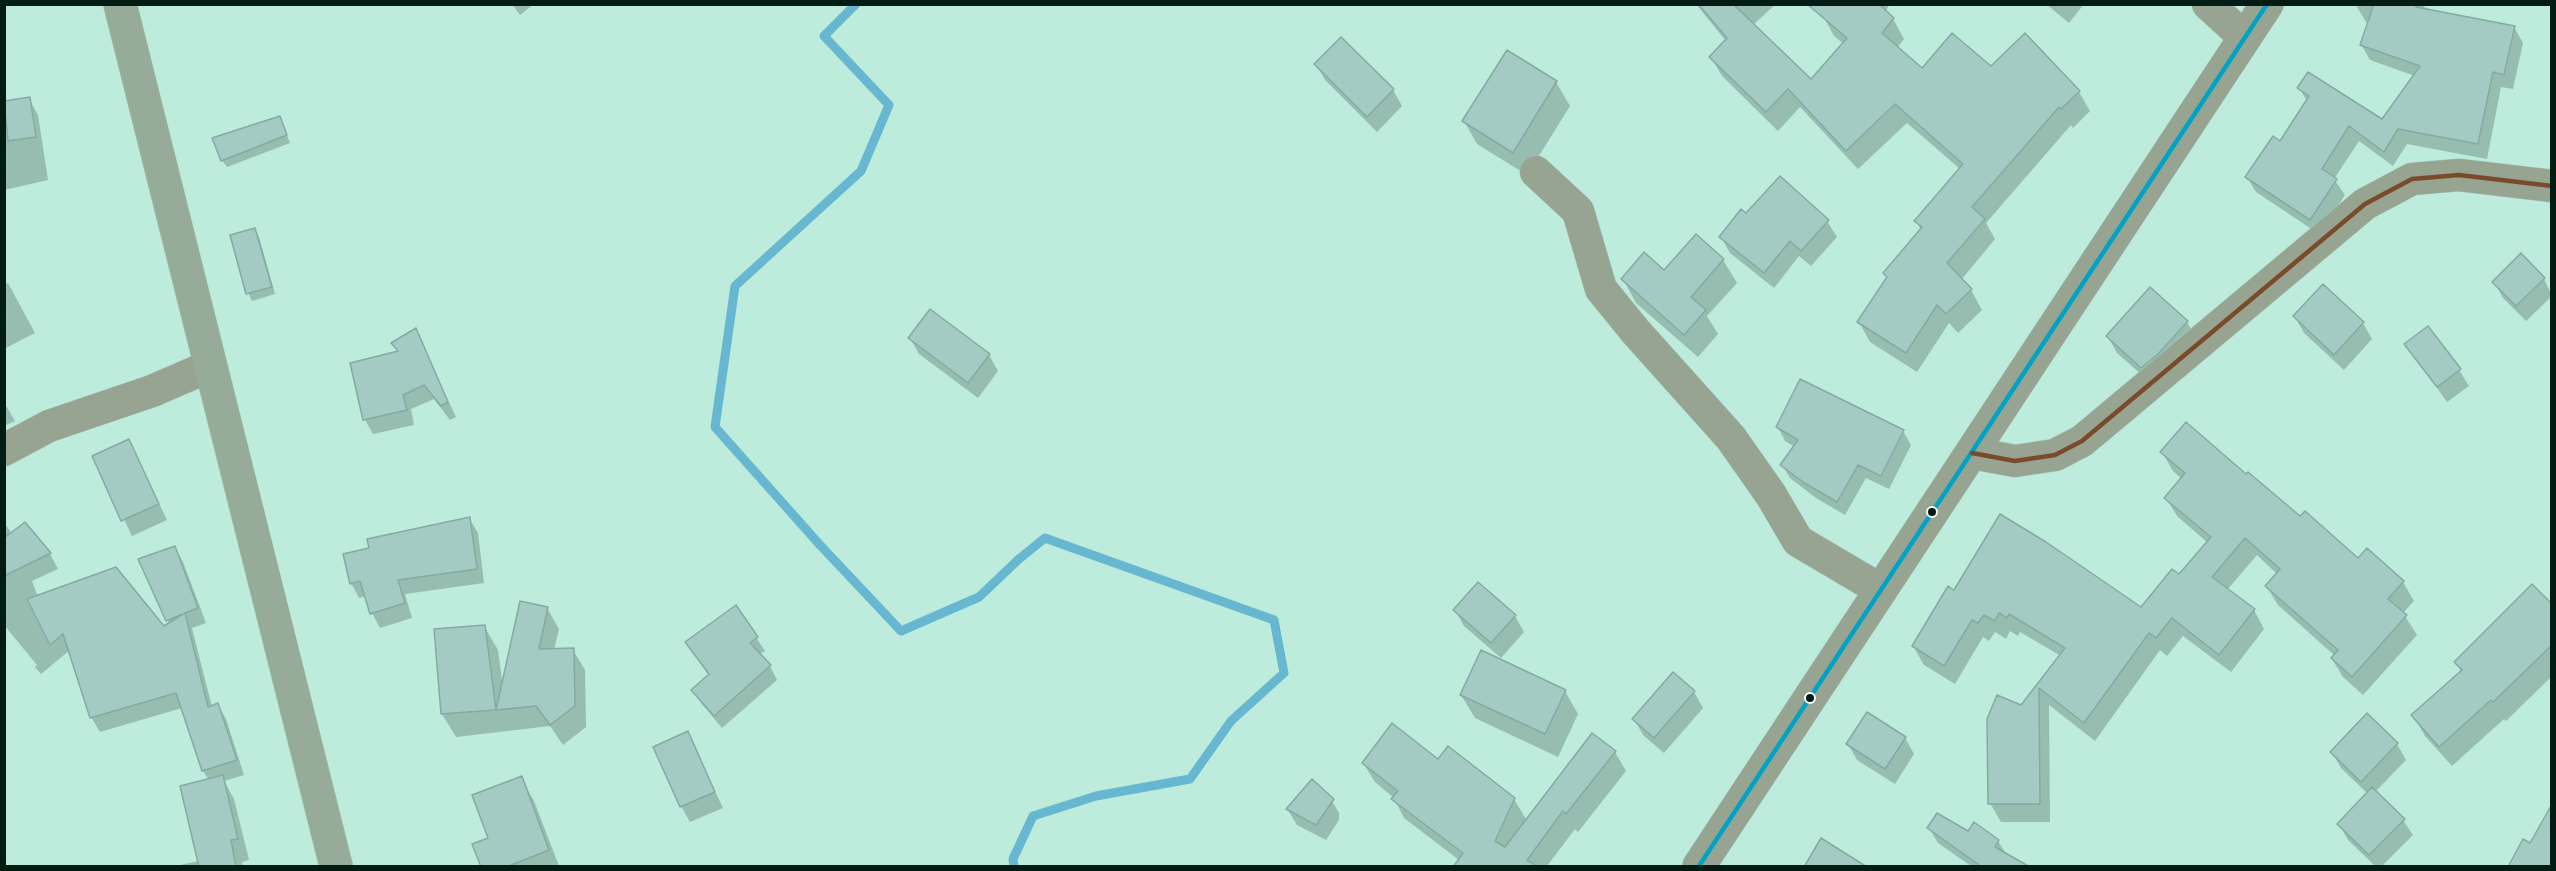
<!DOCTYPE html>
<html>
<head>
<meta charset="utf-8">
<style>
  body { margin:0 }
  #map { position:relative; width:2556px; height:871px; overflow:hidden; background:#bdebdc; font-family:"Libre Baskerville",serif }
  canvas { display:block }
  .frame { position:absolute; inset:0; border:6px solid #021c14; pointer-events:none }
</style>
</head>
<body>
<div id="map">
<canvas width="2556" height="871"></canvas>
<div class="frame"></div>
</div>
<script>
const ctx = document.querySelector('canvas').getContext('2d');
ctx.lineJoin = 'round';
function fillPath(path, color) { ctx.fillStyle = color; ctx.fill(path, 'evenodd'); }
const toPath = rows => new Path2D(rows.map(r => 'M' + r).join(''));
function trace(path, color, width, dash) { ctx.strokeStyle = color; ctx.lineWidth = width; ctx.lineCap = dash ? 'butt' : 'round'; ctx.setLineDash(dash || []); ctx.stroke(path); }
const shadow = toPath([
  [512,4,534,4,520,15],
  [1696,4,1776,4,1753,25,1811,81,1844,44,1834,36,1823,16,1831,4,1890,4,1885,12,1893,19,1904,39,1897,48,1922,70,1991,68,2079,92,2090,111,2073,128,2071,125,1986,223,1995,239,1961,280,1971,290,1982,310,1958,333,1949,323,1917,372,1870,342,1859,322,1888,278,1885,273,1921,230,1916,221,1960,169,1907,123,1858,169,1800,107,1778,131,1722,76,1711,57,1726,41],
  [2046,4,2084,4,2069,23],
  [2359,4,2425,4,2424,7,2440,13,2514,27,2523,43,2513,89,2501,87,2487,159,2407,144,2393,166,2359,141,2334,179,2345,195,2319,234,2256,192,2247,177,2281,143,2307,101,2299,88,2383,121,2415,76,2370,60,2361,44,2369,23,2366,22,2357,7],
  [1507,52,1556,82,1570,106,1527,175,1477,144,1464,121],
  [1316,64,1393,90,1402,106,1377,132,1325,80],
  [29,99,38,115,48,180,4,190,4,102],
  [280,118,290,143,227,167,222,160],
  [1747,215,1827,221,1837,237,1811,266,1799,256,1774,288,1730,253,1721,237],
  [255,229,259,237,275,294,252,301,248,293],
  [1723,260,1737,283,1707,316,1718,334,1698,357,1636,303,1623,279],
  [2544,279,2552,296,2526,321,2503,298,2494,282],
  [8,283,35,333,4,349,4,285],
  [2323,286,2363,323,2372,339,2344,370,2304,333,2295,317],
  [2187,322,2196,338,2151,383,2117,353,2108,337],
  [415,330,456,417,450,420,434,399,411,409,414,425,373,434,365,420,352,364,398,353,393,343],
  [910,338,989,355,998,371,978,398,919,354],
  [2406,344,2459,370,2469,386,2447,402],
  [4,402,15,421,4,426],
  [1778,427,1903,431,1911,445,1889,489,1866,478,1845,515,1816,498,1790,478,1782,465,1795,447,1785,441],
  [129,441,167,520,132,536,94,457],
  [2162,452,2246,476,2359,560,2403,582,2414,601,2403,613,2417,635,2363,695,2343,677,2332,659,2335,656,2278,605,2267,587,2277,574,2257,555,2227,590,2254,610,2264,629,2231,672,2183,636,2167,656,2160,650,2095,741,2049,705,2050,822,2001,822,1990,803,2021,707,2061,656,2020,632,2018,636,2010,631,2006,639,1995,632,1989,641,1983,637,1955,684,1924,665,1913,646,1955,592,2141,609,2179,576,2208,543,2177,516,2166,498,2182,479,2173,471],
  [469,518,478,533,484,583,405,594,412,618,380,628,372,613,366,596,359,598,351,583],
  [4,522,12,534,24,524,50,554,58,569,32,581,38,597,164,628,170,624,167,620,175,547,183,562,206,623,192,628,212,707,218,705,226,719,244,775,224,781,234,799,249,860,242,862,243,866,175,866,199,861,209,780,203,771,182,708,100,732,91,717,70,650,41,674,35,667,37,665,4,625],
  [2552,606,2552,676,2506,721,2504,719,2452,766,2425,736,2413,715,2461,672,2456,662],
  [736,607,765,651,759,655,770,666,777,680,722,728,701,703,693,690,709,676,687,642],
  [547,608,559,629,554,650,573,650,585,670,586,727,563,745,550,726,456,737,442,714,436,630,484,626,498,650,503,687],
  [1455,610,1515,616,1524,632,1501,658,1464,626],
  [1673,674,1694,692,1703,708,1664,753,1643,735,1634,719],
  [1565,691,1578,714,1558,757,1475,718,1461,695],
  [688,733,723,808,690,822,681,806],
  [1905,738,1914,754,1895,784,1857,760,1848,744],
  [2397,744,2406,760,2375,792,2403,820,2413,835,2382,866,2375,866,2348,840,2339,824,2368,794,2341,768,2332,752],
  [1615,752,1626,771,1578,832,1575,829,1547,866,1463,866,1459,860,1404,818,1394,798,1375,782,1363,763,1438,761,1514,799,1527,821],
  [521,778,534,801,559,866,482,866,489,839],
  [1329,796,1339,813,1339,820,1326,840,1297,825,1288,810],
  [1929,828,1968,833,1998,841,2006,854,2027,866,1971,866,1938,843]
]);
const stream = toPath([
  [856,4,824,36,889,105,861,171,735,286,715,427,820,545,901,631,979,597,1019,559,1045,538,1274,620,1284,673,1231,721,1190,779,1096,796,1033,816,1013,859,1014,866]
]);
const building = toPath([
  [1698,4,1733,4,1811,79,1847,38,1807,4,1879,4,1894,18,1882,33,1922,68,1952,33,1991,66,2025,33,2080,91,2061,109,2059,107,1972,207,1985,219,1947,263,1972,289,1946,314,1937,305,1906,353,1857,322,1887,277,1883,273,1922,227,1914,221,1963,164,1895,104,1846,151,1788,89,1766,112,1709,57,1727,38,1698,4],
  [2374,4,2417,4,2416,7,2515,26,2504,75,2493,72,2478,144,2398,129,2384,152,2349,126,2322,169,2337,179,2310,220,2245,177,2273,136,2280,141,2309,96,2297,88,2308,72,2382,119,2420,66,2360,45,2374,4],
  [1341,37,1394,89,1367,117,1314,64,1341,37],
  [1507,50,1557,81,1513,153,1462,121,1507,50],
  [30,97,36,137,8,141,4,101,30,97],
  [280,116,287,135,221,161,212,138,280,116],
  [1780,176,1829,220,1801,251,1790,241,1764,273,1719,237,1741,209,1746,213,1780,176],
  [255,228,272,287,246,294,230,235,255,228],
  [1696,234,1724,259,1691,297,1706,310,1684,335,1621,279,1644,252,1664,270,1696,234],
  [2521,253,2545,278,2516,306,2492,282,2521,253],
  [2323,284,2364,322,2334,355,2293,316,2323,284],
  [2150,287,2188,321,2158,354,2141,368,2106,336,2150,287],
  [930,309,990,354,968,383,908,338,930,309],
  [2428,326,2461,369,2437,387,2404,344,2428,326],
  [416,328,448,402,441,406,424,385,403,395,407,410,363,420,350,363,398,351,391,343,416,328],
  [1800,379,1904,430,1881,476,1858,465,1837,502,1806,484,1780,465,1798,440,1776,427,1800,379],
  [2186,422,2246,474,2248,472,2300,516,2305,511,2358,558,2367,548,2404,581,2388,599,2407,615,2352,677,2331,658,2338,650,2265,586,2280,569,2245,538,2212,577,2255,609,2219,655,2172,618,2156,638,2149,633,2084,723,2039,688,2040,804,1988,804,1987,719,1997,695,2021,705,2065,648,2009,614,2007,618,1999,613,1995,621,1984,615,1978,623,1972,620,1944,666,1912,646,1948,586,1954,590,2000,514,2046,542,2141,607,2172,569,2179,574,2211,537,2164,498,2185,473,2160,452,2186,422],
  [129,439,159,504,121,521,92,456,129,439],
  [470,517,477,569,398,580,405,603,370,614,360,581,350,584,343,554,369,548,367,539,470,517],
  [25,522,51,553,4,576,4,538,25,522],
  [175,546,198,608,185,613,208,707,218,703,237,760,202,771,176,693,90,718,63,634,50,645,27,599,116,567,164,626,183,614,166,621,138,559,175,546],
  [1478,582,1516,615,1491,643,1453,610,1478,582],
  [2532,584,2552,604,2552,645,2493,702,2491,700,2439,747,2411,715,2462,670,2454,662,2532,584],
  [520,601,548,607,539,649,574,648,575,706,550,725,536,706,496,710,520,601],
  [736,605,758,637,750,643,771,665,714,716,691,690,709,674,685,642,736,605],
  [485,625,496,710,441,714,434,629,485,625],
  [1481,650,1566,690,1545,734,1460,695,1481,650],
  [1673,672,1695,691,1654,738,1632,719,1673,672],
  [1867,712,1906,737,1885,769,1846,744,1867,712],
  [2367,713,2398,743,2361,782,2330,752,2367,713],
  [1392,723,1438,759,1448,746,1515,798,1495,841,1505,847,1592,733,1616,751,1566,814,1563,811,1527,860,1538,867,1453,867,1463,853,1391,799,1398,791,1362,763,1392,723],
  [688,731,715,792,680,807,653,747,688,731],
  [223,775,238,839,231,840,236,867,199,867,180,786,223,775],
  [522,776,549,850,506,867,481,867,472,844,488,838,472,795,522,776],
  [1312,779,1334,799,1316,825,1286,809,1312,779],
  [2372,787,2405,819,2369,855,2337,824,2372,787],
  [2552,804,2552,867,2508,867,2523,839,2530,843,2552,804],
  [1937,813,1968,831,1974,822,1999,840,1995,847,2030,867,1982,867,1927,828,1937,813],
  [1821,838,1867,867,1804,867,1821,838]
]);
const minor = toPath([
  [2208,4,2244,37],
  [1536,172,1578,211,1601,289,1636,332,1731,438,1771,495,1798,541,1881,590],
  [4,450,49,426,152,391,210,366],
  [1972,453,2015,461,2055,455,2082,441,2365,204,2412,179,2459,175,2552,186]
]);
const tertiary = toPath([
  [1699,866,2267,4]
]);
const secondary = toPath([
  [120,4,336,866]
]);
const bus1 = toPath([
  [1699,866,2267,4]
]);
const bus2 = toPath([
  [1972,453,2015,461,2055,455,2082,441,2365,204,2412,179,2459,175,2552,186]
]);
const markers = [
  [1932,512,5,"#021c14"],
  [1810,698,5,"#021c14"]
];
fillPath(shadow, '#0003');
trace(stream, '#68b7d0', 9);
fillPath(building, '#a3cbc3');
trace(building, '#83aba3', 1.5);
trace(minor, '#a2c7ba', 33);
trace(tertiary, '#a2c7ba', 34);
trace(secondary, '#a2c7ba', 34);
trace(minor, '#97a492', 32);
trace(tertiary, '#97a492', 33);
trace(secondary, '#96ac98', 33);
trace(bus1, '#00a2c5', 4.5);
trace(bus2, '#7a4b2a', 4.5);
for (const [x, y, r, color] of markers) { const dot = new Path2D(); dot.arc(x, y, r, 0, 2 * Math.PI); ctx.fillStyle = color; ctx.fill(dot); trace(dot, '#fff', 2); }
</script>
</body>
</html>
